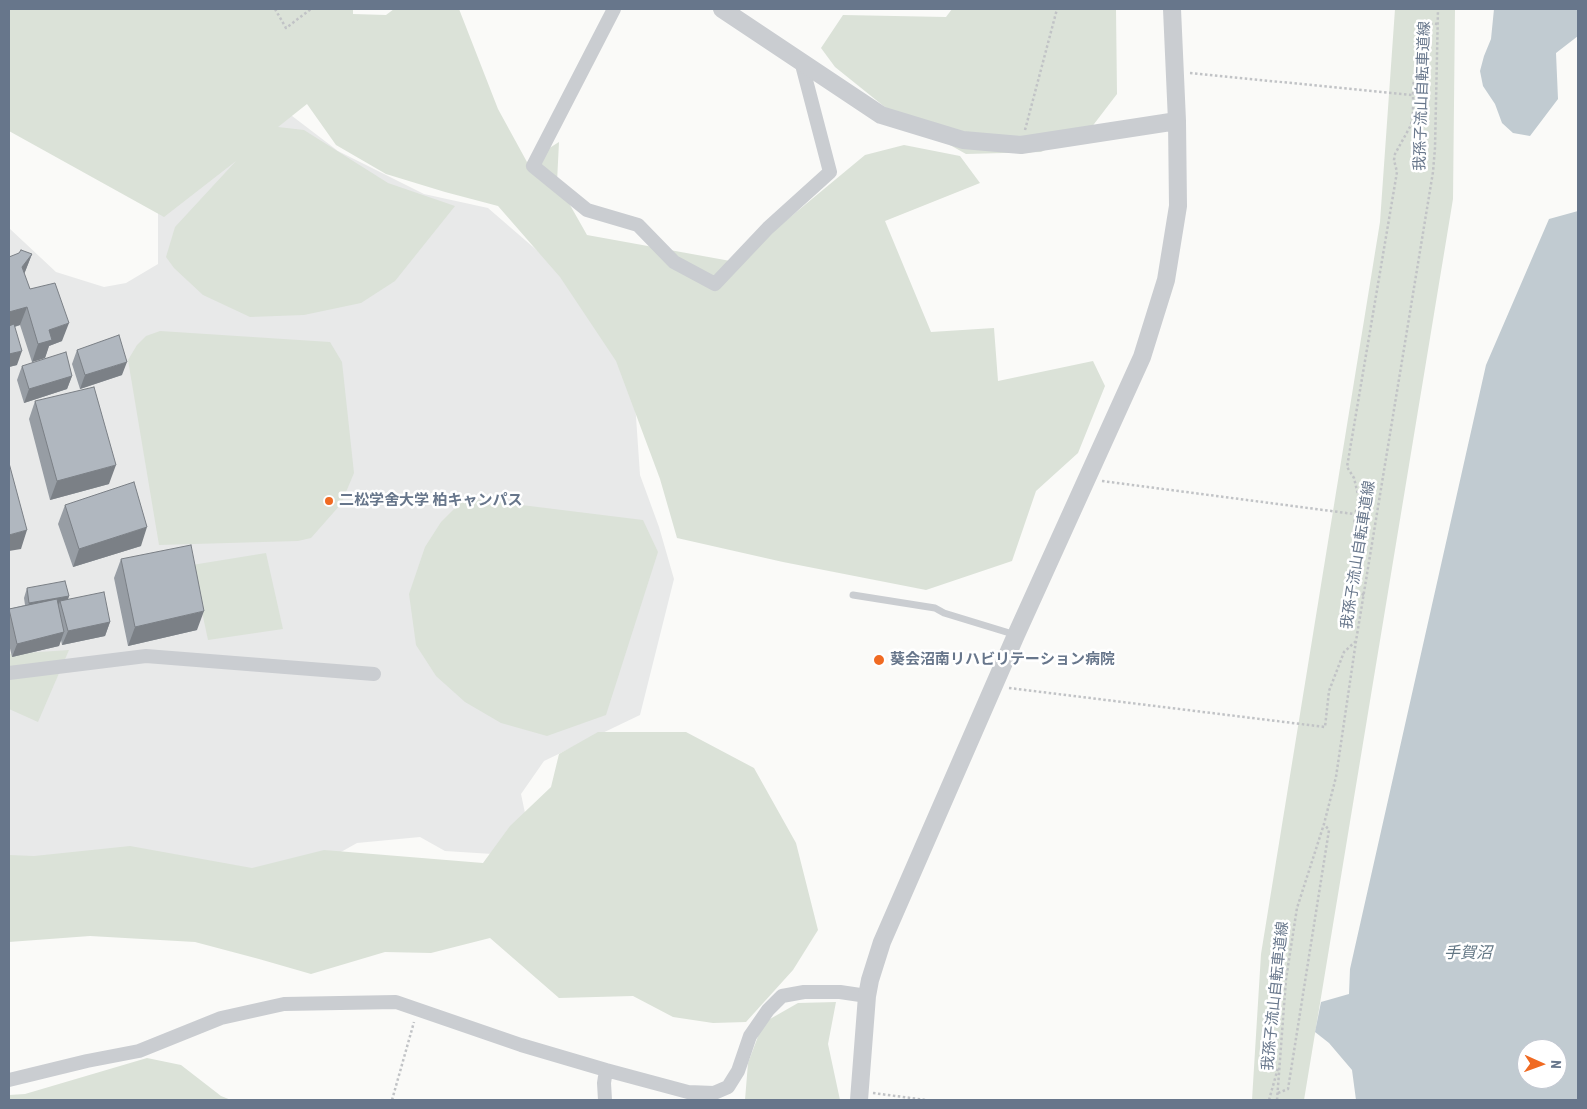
<!DOCTYPE html>
<html>
<head>
<meta charset="utf-8">
<style>
  body { margin:0 }
  #map { position:relative; width:1587px; height:1109px; overflow:hidden; background:#fafaf8; font-family:"Roboto Condensed",sans-serif }
  canvas { display:block }
  .frame { position:absolute; inset:0; border:10px solid #67768b; pointer-events:none }
  .north { position:absolute; left:1517px; top:1039px; width:50px; height:50px; box-sizing:border-box; background:#fff; border:1px solid #c2c8d1; border-radius:50%; rotate:92deg; font-size:14px; font-weight:700; line-height:20px; text-align:center; color:#67768b }
  .north::after { content:''; display:block; margin:auto; width:18px; height:22px; background:#f06a22; clip-path:polygon(50% 0,100% 100%,50% 72%,0 100%) }
</style>
</head>
<body>
<div id="map">
<canvas width="1587" height="1109"></canvas>
<div class="frame"></div>
<div class="north">N</div>
</div>
<script>
const ctx = document.querySelector('canvas').getContext('2d');
ctx.lineJoin = 'round';
function fillPath(path, color) { ctx.fillStyle = color; ctx.fill(path, 'evenodd'); }
const toPath = rows => new Path2D(rows.map(r => 'M' + r).join(''));
function trace(path, color, width, dash) { ctx.strokeStyle = color; ctx.lineWidth = width; ctx.lineCap = dash ? 'butt' : 'round'; ctx.setLineDash(dash || []); ctx.stroke(path); }
function drawText(font, color, halo, rows, align = 'center') {
  ctx.font = font + ' "Roboto Condensed","Noto Sans JP",sans-serif'; ctx.lineWidth = 5; ctx.setLineDash([]); ctx.textBaseline = 'middle'; ctx.strokeStyle = halo; ctx.fillStyle = color; for (const [text, x, y, turn = 0] of rows) {
    ctx.save(); ctx.translate(x, y); ctx.rotate((+turn || 0) * Math.PI / 180); ctx.textAlign = isNaN(turn) ? turn : align; if (halo) ctx.strokeText(text, 0, 0); ctx.fillText(text, 0, 0); ctx.restore();
  }
}
const built = toPath([
  [279,106,338,151,424,194,488,208,577,285,633,373,640,475,659,527,674,579,640,715,544,761,521,794,532,846,524,856,445,851,420,837,357,843,316,866,250,891,9,869,9,228,56,272,104,287,126,283,158,264,158,207]
]);
const green = toPath([
  [9,9,353,9,353,14,386,15,394,9,459,9,498,109,527,162,559,142,557,182,587,235,736,262,865,155,904,145,960,156,980,183,885,221,931,332,994,328,998,381,1093,361,1105,386,1078,453,1036,491,1012,561,926,590,783,562,677,538,660,479,616,361,560,277,498,206,445,192,386,174,336,145,307,104,278,127,304,130,388,183,455,206,395,281,361,303,304,315,250,317,203,295,174,268,166,257,175,227,236,161,164,217,9,131],
  [952,9,1116,9,1117,94,1091,128,1041,152,966,154,891,112,835,67,821,48,843,15,946,17],
  [1395,9,1455,9,1453,199,1304,1100,1252,1100,1261,954,1380,222],
  [160,331,330,342,342,362,354,473,341,504,311,538,298,541,159,545,128,360,137,345,146,336],
  [465,498,643,520,658,552,606,715,547,736,501,723,465,702,436,676,416,645,409,594,425,547,441,522],
  [266,553,283,629,208,640,192,565],
  [69,650,38,722,9,709,9,654],
  [598,732,686,732,754,768,796,843,818,930,793,970,746,1022,713,1023,673,1017,633,996,559,998,490,938,431,953,385,952,311,974,259,959,195,942,90,936,9,942,9,855,34,856,130,846,252,868,324,850,483,863,510,826,551,787,559,754],
  [836,1002,828,1044,840,1100,745,1100,748,1063,763,1023,798,1003],
  [147,1058,181,1065,221,1096,231,1100,9,1100,9,1095,25,1094]
]);
const water = toPath([
  [1494,9,1578,9,1578,36,1556,53,1558,99,1530,136,1513,133,1502,123,1495,104,1483,86,1480,71,1484,56,1491,39],
  [1578,211,1578,1100,1356,1100,1352,1070,1329,1043,1315,1032,1321,1002,1349,994,1350,969,1486,365,1549,219],
  [1527,1049,1557,1049,1557,1079,1527,1079]
]);
const path = toPath([
  [275,9,286,28,311,9],
  [1190,73,1412,95],
  [1025,130,1057,9],
  [1102,481,1354,514],
  [1364,595,1353,590,1351,576,1355,515,1359,499,1354,478,1347,467,1397,172,1394,160,1395,154,1411,125,1413,112,1413,87,1422,23,1437,24],
  [1009,688,1325,727,1329,691,1344,652,1356,641],
  [873,1093,926,1100],
  [1278,1093,1288,1089,1329,830,1324,824],
  [392,1100,414,1022],
  [1269,1100,1278,1068],
  [1277,1100,1286,979,1297,908,1324,824,1336,777,1356,641,1433,172,1435,148,1438,9]
]);
const service = toPath([
  [853,595,935,608,944,613,1016,635]
]);
const minor = toPath([
  [614,9,533,166,587,210,638,225,674,262,715,284,768,228,830,172,801,61],
  [9,673,146,656,374,674],
  [9,1080,87,1061,139,1051,221,1018,284,1004,396,1002,521,1045,606,1070,688,1092,714,1093,728,1087,738,1071,750,1036,768,1010,782,996,804,992,840,992,867,996],
  [605,1100,604,1083,606,1070]
]);
const tertiary = toPath([
  [722,9,881,115,963,140,1021,145,1177,121],
  [859,1100,867,996,870,980,882,942,1016,635,1142,357,1166,280,1178,206,1177,121,1172,9]
]);
const wall = toPath([
  [32,254,24,274,30,289,62,341,49,346,45,358,32,362,20,325,15,327,17,365,9,367,9,257],
  [77,350,122,375,80,389,72,364],
  [22,366,72,376,67,389,24,403,17,380],
  [35,401,109,484,50,500,29,419],
  [65,505,141,546,73,567,58,524],
  [121,559,197,630,128,646,114,578],
  [27,588,69,596,68,599,110,622,105,636,62,645,61,640,59,646,12,657,9,644,9,609,25,605,24,598]
]);
const shadedWall = toPath([
  [32,254,25,272,16,286,22,267],
  [27,307,20,325,9,328,9,312],
  [69,323,62,341,49,346,45,358,32,362,38,344,49,330],
  [22,351,17,365,9,367,9,354],
  [127,362,122,375,80,389,85,375],
  [72,376,67,389,24,403,29,389],
  [116,465,109,484,50,500,57,481],
  [147,527,141,546,73,567,79,549],
  [27,530,21,549,9,551,9,535],
  [69,596,66,605,60,601,58,607,26,612,29,603],
  [204,611,197,630,128,646,135,627],
  [110,622,105,636,62,645,68,631],
  [64,632,59,646,12,657,17,644]
]);
const building = toPath([
  [21,250,32,254,22,267,30,289,55,283,69,323,49,330,52,340,38,344,27,307,9,312,9,257,19,253,21,250],
  [14,324,22,351,9,354,9,326,14,324],
  [119,335,127,362,85,375,77,350,119,335],
  [66,352,72,376,29,389,22,366,66,352],
  [94,387,116,465,57,481,35,401,94,387],
  [9,463,27,530,9,535,9,463],
  [134,482,147,527,79,549,65,505,134,482],
  [191,545,204,611,135,627,121,559,191,545],
  [65,581,69,596,29,603,27,588,65,581],
  [104,592,110,622,68,631,60,601,104,592],
  [57,599,64,632,17,644,9,609,57,599]
]);
const markers = [
  [329,501,5,"#f06a22"],
  [879,660,6,"#f06a22"]
];
const streetNames = [
  ["我孫子流山自転車道線",1423,96,-88],
  ["我孫子流山自転車道線",1359,555,-81],
  ["我孫子流山自転車道線",1276,996,-84]
];
const poiNames = [
  ["二松学舍大学 柏キャンパス",339,501],
  ["葵会沼南リハビリテーション病院",890,660]
];
const waterNames = [
  ["手賀沼",1468,954]
];
fillPath(built, '#e8e9e9');
fillPath(green, '#dbe2d8');
fillPath(water, '#c1cbd1');
trace(path, '#c1c3c6', 2.5, [2.5, 2.5]);
trace(service, '#cacdd1', 7);
trace(minor, '#cacdd1', 14);
trace(tertiary, '#cacdd1', 18);
fillPath(wall, '#979da4');
fillPath(shadedWall, '#7b8086');
fillPath(building, '#b0b7bf');
trace(building, '#7b8086', 1);
for (const [x, y, r, color] of markers) { const dot = new Path2D(); dot.arc(x, y, r, 0, 2 * Math.PI); ctx.fillStyle = color; ctx.fill(dot); trace(dot, '#fff', 2); }
drawText('15px', '#67768b', '#fff', streetNames);
drawText('bold 15px', '#67768b', '#fff', poiNames, 'left');
drawText('italic 16px', '#637785', '#fff', waterNames);
</script>
</body>
</html>
